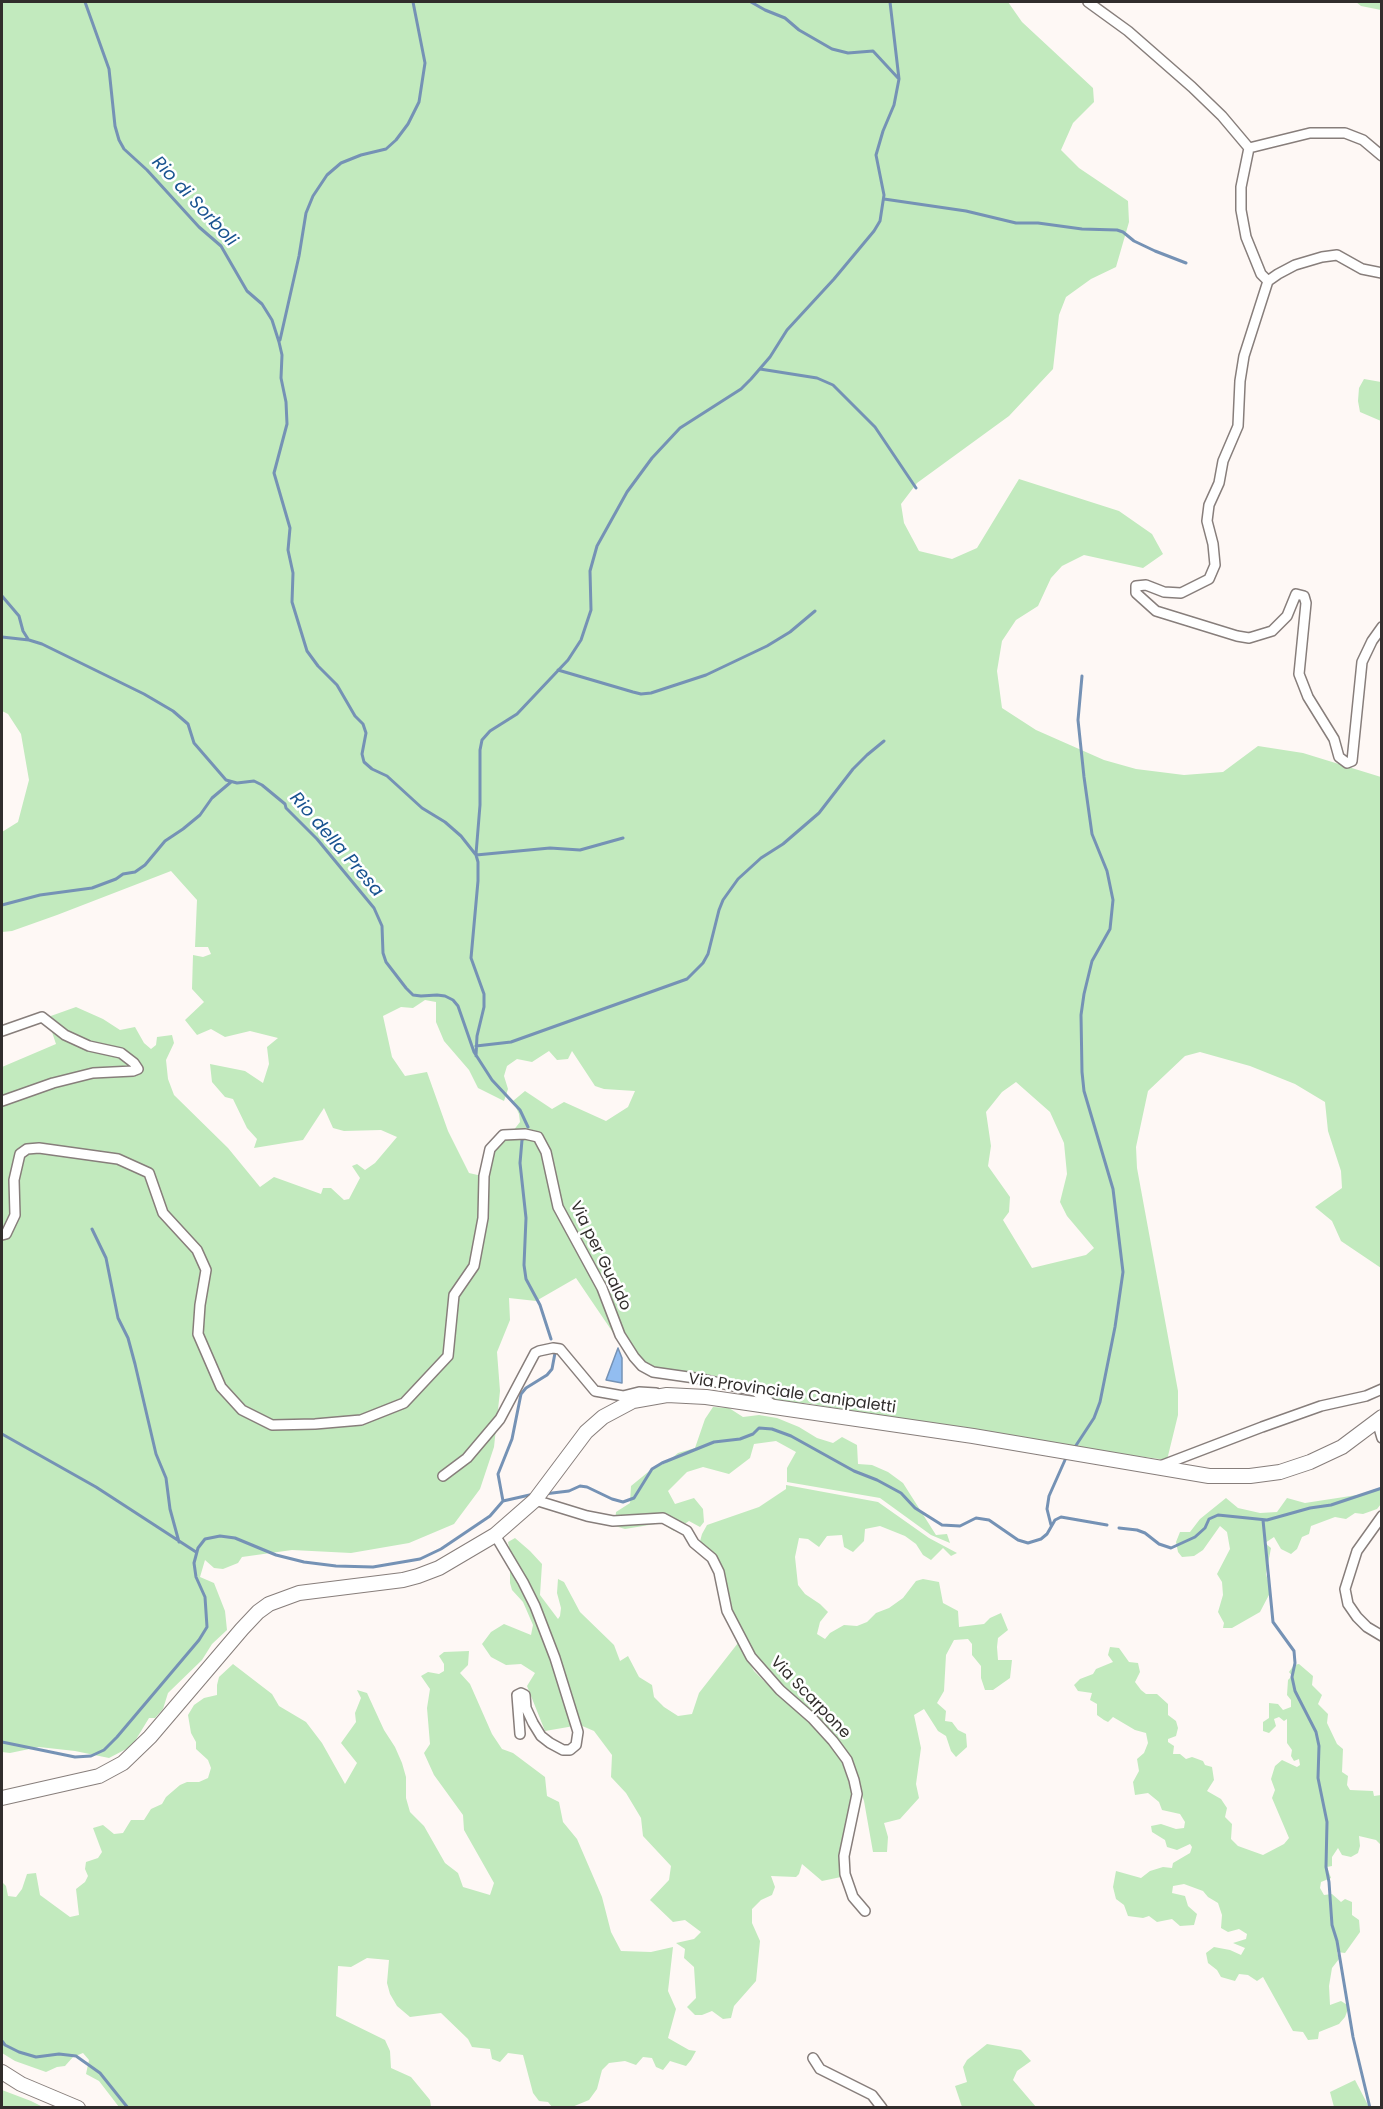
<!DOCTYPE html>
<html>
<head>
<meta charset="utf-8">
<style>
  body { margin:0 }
  #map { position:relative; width:1383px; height:2109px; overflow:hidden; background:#fef8f5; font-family:Poppins,sans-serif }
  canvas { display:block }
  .frame { position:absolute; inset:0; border:3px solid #312d2c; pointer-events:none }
</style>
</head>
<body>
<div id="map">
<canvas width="1383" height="2109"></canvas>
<div class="frame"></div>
</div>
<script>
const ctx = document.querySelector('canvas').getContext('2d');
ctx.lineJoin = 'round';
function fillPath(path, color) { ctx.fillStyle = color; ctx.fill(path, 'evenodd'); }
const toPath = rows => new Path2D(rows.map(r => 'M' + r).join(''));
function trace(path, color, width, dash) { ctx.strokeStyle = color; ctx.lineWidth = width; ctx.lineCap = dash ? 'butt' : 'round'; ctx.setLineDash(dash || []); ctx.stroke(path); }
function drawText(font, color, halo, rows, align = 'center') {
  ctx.font = font + ' Poppins,sans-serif'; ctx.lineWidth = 5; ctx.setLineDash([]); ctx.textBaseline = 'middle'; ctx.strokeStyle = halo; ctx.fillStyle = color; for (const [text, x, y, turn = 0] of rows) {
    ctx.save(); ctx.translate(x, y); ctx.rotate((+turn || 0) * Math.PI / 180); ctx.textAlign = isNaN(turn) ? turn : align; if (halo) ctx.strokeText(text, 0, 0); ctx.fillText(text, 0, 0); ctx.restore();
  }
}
const green = toPath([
  [2,2,1008,2,1022,22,1093,88,1094,102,1073,123,1061,150,1079,168,1128,201,1129,222,1116,267,1091,279,1066,297,1059,315,1053,369,1009,416,917,483,901,504,904,523,919,551,952,559,977,548,1019,479,1119,511,1152,534,1163,554,1143,568,1084,555,1062,566,1051,578,1038,606,1016,620,1002,641,997,671,1002,708,1036,730,1104,760,1136,769,1184,775,1223,772,1258,746,1303,753,1381,777,1381,1268,1341,1241,1332,1221,1315,1207,1342,1188,1341,1171,1328,1131,1325,1102,1295,1084,1250,1066,1200,1052,1185,1056,1148,1091,1136,1147,1137,1168,1178,1391,1178,1415,1167,1460,1099,1451,805,1403,773,1403,757,1388,654,1369,644,1364,623,1334,561,1206,540,1135,513,1131,520,1122,519,1114,513,1101,525,1091,552,1109,564,1102,606,1121,628,1107,635,1091,604,1089,595,1086,572,1051,568,1059,557,1060,549,1051,532,1062,517,1059,507,1066,504,1076,508,1089,504,1101,478,1088,469,1070,444,1041,436,1022,436,1002,425,1000,413,1008,401,1007,383,1016,392,1057,405,1076,427,1072,448,1131,469,1173,482,1176,481,1217,471,1265,451,1294,445,1355,403,1400,360,1417,315,1421,273,1422,244,1408,224,1385,201,1333,209,1269,166,1212,151,1171,92,1151,17,1152,12,1215,4,1232,2,1232,2,1104,54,1086,94,1076,132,1073,137,1062,67,1032,48,1017,76,1007,103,1019,120,1030,135,1027,144,1043,151,1049,156,1045,157,1037,172,1035,174,1043,166,1060,168,1079,174,1095,228,1148,260,1187,274,1177,321,1194,323,1188,331,1188,344,1200,349,1199,360,1178,352,1166,357,1164,365,1170,375,1163,397,1137,381,1130,344,1131,333,1128,324,1108,303,1140,254,1148,257,1139,247,1128,233,1099,225,1097,212,1082,210,1064,245,1071,263,1083,269,1064,267,1047,278,1038,250,1031,225,1037,211,1029,197,1035,185,1020,204,1002,192,989,193,955,203,957,211,954,208,947,195,947,197,900,171,871,57,915,12,931,2,932,2,832,18,822,29,780,21,734,8,714,2,711],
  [1016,1082,1050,1112,1064,1143,1067,1174,1060,1202,1067,1216,1094,1248,1086,1255,1032,1268,1003,1220,1009,1212,1010,1197,988,1166,991,1146,986,1112,1002,1092],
  [1356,2,1381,2,1381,10,1361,6],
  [1364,379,1381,382,1381,421,1360,412,1358,401,1359,388],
  [52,1032,87,1050,119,1057,131,1064,130,1068,2,1099,2,1067,56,1044],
  [524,1138,535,1141,542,1154,554,1209,598,1290,616,1337,576,1278,536,1301,509,1298,510,1320,497,1352,500,1391,494,1447,480,1489,454,1524,409,1543,351,1553,292,1550,242,1557,238,1563,223,1569,214,1568,205,1560,200,1577,214,1583,225,1611,227,1630,212,1644,202,1660,168,1693,163,1709,155,1718,149,1718,132,1746,109,1758,75,1751,39,1747,10,1753,2,1752,2,1239,9,1238,19,1216,18,1180,24,1156,28,1153,39,1152,117,1163,146,1176,160,1215,194,1253,201,1270,194,1335,218,1389,271,1429,316,1428,407,1406,452,1358,458,1296,487,1218,489,1177,494,1151,505,1139],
  [713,1407,729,1408,743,1417,759,1415,777,1418,799,1427,817,1438,833,1443,842,1437,857,1445,858,1464,872,1465,888,1472,903,1483,936,1535,947,1534,950,1543,931,1535,880,1498,787,1482,787,1468,796,1452,776,1441,754,1444,750,1458,729,1474,703,1467,687,1472,668,1491,675,1504,694,1498,703,1509,704,1522,700,1527,689,1521,674,1531,661,1523,625,1529,615,1526,616,1512,630,1503,631,1486,653,1468,666,1463,678,1453,695,1448,705,1419],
  [786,1485,878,1502,929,1538,957,1553,951,1556,943,1548,931,1560,923,1555,916,1544,905,1536,880,1526,865,1529,864,1541,853,1552,844,1547,842,1535,827,1536,819,1547,808,1539,799,1538,795,1557,798,1585,805,1594,820,1604,828,1612,820,1622,817,1634,825,1639,830,1633,844,1625,857,1626,867,1622,876,1613,889,1608,903,1598,916,1581,923,1579,939,1582,943,1603,958,1611,959,1627,984,1624,990,1618,1001,1613,1008,1630,998,1638,997,1647,998,1660,1012,1660,1010,1678,993,1690,985,1690,981,1678,981,1666,972,1655,972,1644,968,1639,954,1640,946,1655,944,1691,937,1703,946,1711,945,1721,952,1722,958,1730,966,1734,967,1747,956,1757,951,1751,946,1736,938,1731,924,1709,914,1715,921,1748,916,1784,919,1798,900,1819,884,1823,888,1837,887,1852,873,1852,864,1801,849,1757,759,1661,731,1614,725,1591,699,1545,702,1534,707,1525,759,1507,786,1489],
  [1374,1489,1381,1490,1381,1504,1377,1509,1363,1514,1355,1513,1346,1519,1335,1517,1311,1526,1309,1534,1302,1537,1297,1549,1291,1554,1281,1549,1274,1537,1265,1543,1271,1548,1266,1574,1271,1591,1260,1612,1232,1628,1223,1628,1224,1623,1218,1612,1223,1595,1222,1582,1217,1574,1230,1549,1227,1532,1220,1526,1203,1550,1194,1556,1182,1557,1178,1552,1176,1542,1180,1532,1190,1532,1200,1519,1226,1498,1238,1508,1260,1513,1277,1512,1287,1498,1305,1503,1370,1493],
  [515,1538,530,1551,542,1564,540,1595,558,1619,560,1616,561,1608,557,1593,558,1579,564,1582,580,1612,614,1645,620,1661,628,1656,639,1677,652,1685,654,1697,664,1707,678,1716,692,1714,699,1693,738,1643,754,1671,782,1699,809,1720,824,1735,842,1762,853,1795,841,1854,841,1877,822,1881,802,1864,799,1874,796,1877,771,1876,775,1887,772,1895,761,1900,752,1909,752,1923,760,1941,756,1981,734,2006,731,2018,723,2019,712,2011,702,2015,695,2015,687,2007,696,1998,694,1967,684,1958,685,1949,676,1943,694,1939,701,1932,685,1920,673,1922,650,1900,669,1880,671,1866,643,1836,641,1818,626,1793,611,1777,612,1755,594,1731,580,1725,545,1731,527,1686,535,1673,521,1664,506,1665,491,1657,482,1644,491,1632,504,1624,531,1635,533,1625,523,1602,512,1590,510,1583,510,1552,508,1542],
  [1110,1647,1119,1648,1129,1662,1138,1663,1140,1672,1135,1682,1141,1690,1146,1694,1157,1694,1168,1704,1168,1715,1176,1721,1178,1728,1176,1736,1168,1739,1168,1742,1174,1746,1173,1754,1180,1754,1186,1759,1192,1757,1203,1761,1205,1765,1212,1767,1214,1780,1207,1791,1221,1799,1227,1808,1225,1817,1232,1824,1231,1839,1238,1846,1263,1855,1284,1844,1289,1838,1272,1798,1275,1790,1271,1779,1275,1766,1282,1760,1297,1767,1300,1765,1299,1759,1294,1761,1291,1756,1292,1750,1287,1743,1287,1719,1284,1721,1279,1717,1274,1719,1276,1726,1269,1733,1263,1731,1263,1722,1269,1718,1269,1703,1278,1704,1283,1710,1291,1707,1291,1700,1287,1695,1288,1680,1292,1676,1289,1672,1294,1665,1299,1664,1313,1676,1312,1685,1322,1695,1318,1704,1328,1714,1327,1723,1337,1744,1343,1749,1342,1772,1348,1776,1347,1785,1350,1790,1373,1791,1374,1796,1381,1795,1381,1845,1376,1840,1359,1836,1360,1846,1358,1853,1351,1857,1342,1855,1338,1848,1332,1857,1332,1866,1327,1867,1331,1878,1321,1882,1320,1888,1324,1895,1332,1894,1341,1902,1345,1899,1352,1902,1352,1915,1359,1920,1360,1932,1345,1953,1337,1952,1339,1959,1332,1968,1329,1986,1330,2005,1341,2001,1349,2006,1345,2017,1339,2024,1319,2032,1318,2039,1308,2040,1303,2032,1293,2031,1263,1977,1257,1981,1248,1975,1239,1974,1235,1981,1221,1977,1217,1970,1208,1963,1206,1953,1214,1947,1230,1950,1241,1955,1245,1948,1233,1943,1246,1939,1247,1934,1239,1929,1228,1932,1221,1928,1222,1915,1218,1903,1208,1897,1203,1891,1184,1884,1173,1886,1172,1893,1185,1896,1188,1906,1197,1914,1194,1925,1180,1926,1172,1919,1157,1922,1149,1916,1143,1918,1128,1916,1124,1905,1116,1899,1113,1887,1116,1871,1141,1878,1150,1871,1163,1867,1172,1868,1173,1863,1190,1853,1192,1847,1190,1844,1177,1850,1167,1847,1165,1840,1152,1832,1151,1826,1161,1824,1176,1829,1184,1828,1185,1822,1180,1814,1162,1810,1159,1802,1148,1793,1135,1795,1133,1782,1139,1771,1137,1759,1144,1753,1148,1743,1146,1733,1135,1730,1113,1717,1108,1722,1104,1720,1097,1715,1097,1704,1090,1700,1092,1693,1078,1691,1074,1685,1080,1679,1093,1674,1096,1669,1113,1662,1108,1655],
  [469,1651,468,1665,460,1673,470,1684,492,1734,502,1749,513,1753,545,1777,547,1796,559,1802,563,1822,577,1839,602,1897,611,1932,621,1951,651,1952,673,1947,668,1991,676,2009,668,2038,689,2050,696,2051,691,2060,686,2066,670,2061,663,2070,656,2067,652,2058,643,2057,636,2065,625,2061,609,2063,602,2070,597,2089,589,2100,572,2107,552,2107,548,2102,539,2101,533,2093,523,2055,508,2053,500,2062,492,2059,490,2049,472,2047,468,2039,441,2013,410,2017,397,2006,390,1994,387,1983,389,1960,367,1958,351,1967,338,1966,336,2016,385,2040,390,2051,391,2068,411,2077,430,2100,431,2107,119,2107,99,2081,86,2074,89,2060,83,2053,73,2057,65,2066,57,2067,46,2072,15,2061,2,2053,2,1882,6,1886,8,1896,16,1897,22,1889,27,1874,36,1873,40,1895,70,1917,79,1915,76,1889,85,1882,88,1876,85,1869,86,1862,98,1858,102,1852,93,1828,103,1825,114,1834,123,1833,131,1820,144,1820,151,1809,162,1804,166,1797,180,1785,187,1782,199,1782,208,1778,211,1768,208,1760,196,1749,196,1742,191,1733,188,1715,194,1705,204,1698,217,1695,217,1685,219,1677,233,1664,272,1694,279,1706,306,1722,322,1743,345,1784,357,1763,341,1743,356,1722,355,1713,361,1698,357,1690,367,1693,384,1730,395,1747,402,1763,406,1777,406,1798,410,1812,424,1826,445,1863,458,1873,463,1887,490,1895,494,1883,464,1830,463,1815,434,1775,424,1753,430,1744,427,1708,430,1689,421,1676,428,1672,439,1674,444,1671,444,1664,439,1656,444,1652],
  [987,2044,1021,2050,1031,2061,1017,2071,1013,2080,1036,2107,962,2107,955,2086,967,2082,963,2067,967,2060],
  [1355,2080,1369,2107,1334,2107,1330,2092],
  [2,2090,31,2101,43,2107,2,2107]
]);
const water = toPath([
  [618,1348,622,1358,622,1383,606,1380,618,1348]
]);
const stream = toPath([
  [85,2,109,69,115,126,119,140,124,149,147,170,199,227,221,246,247,291,262,304,272,320,279,342,282,355,281,378,286,402,287,424,274,473,290,528,288,550,293,573,292,602,307,651,318,666,337,685,355,716,363,724,366,733,362,754,364,762,372,769,387,776,422,808,445,822,461,836,476,855,478,862,478,881,471,958,484,994,484,1007,477,1036,476,1056],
  [751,2,765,10,785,18,799,30,832,49,848,53,873,51,898,78],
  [884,199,966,211,1016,223,1038,223,1082,229,1117,230,1123,232,1134,241,1155,251,1186,263],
  [280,340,299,256,306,213,313,196,327,175,341,163,361,155,386,149,396,140,408,124,419,102,425,63,413,2],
  [760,369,817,378,833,385,875,427,916,488],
  [2,596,19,616,23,631,28,639],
  [2,637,29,640,42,644,144,694,173,711,188,724,194,743,226,780,237,783,254,781,262,785,285,804,286,808,317,839,374,908,382,926,383,953,386,962,406,988,413,995,421,996,437,995,445,996,453,1000,458,1006,474,1052,492,1080,520,1110,528,1127],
  [558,670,633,692,641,694,651,693,706,675,767,646,790,632,815,611],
  [476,854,480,805,480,750,482,740,490,731,517,714,568,660,581,640,591,610,590,571,597,546,627,492,652,458,680,428,741,389,751,379,770,357,787,330,834,279,874,231,880,221,884,195,876,155,883,131,894,105,899,79,890,2],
  [476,855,550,848,580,850,623,838],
  [2,905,40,895,92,888,116,879,123,874,135,872,145,865,165,841,183,829,200,815,212,798,231,782],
  [476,1046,511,1042,687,979,703,963,708,954,719,910,723,900,738,879,761,858,783,844,819,813,853,769,867,755,884,741],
  [525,1136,522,1140,520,1163,526,1218,524,1265,526,1279,540,1305,551,1339],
  [92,1229,106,1258,118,1318,128,1338,135,1364,156,1454,166,1478,170,1509,179,1542],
  [2,1434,96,1487,196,1552],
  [1073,1450,1094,1418,1100,1402,1115,1327,1123,1272,1113,1189,1084,1091,1082,1072,1081,1015,1084,994,1092,961,1110,929,1113,900,1107,871,1092,834,1084,777,1078,720,1082,676],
  [544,1494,569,1491,580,1486,587,1487,612,1499,623,1502,634,1498,652,1469,662,1463,714,1442,740,1439,753,1434,759,1428,772,1429,791,1436,854,1471,877,1480,901,1493,915,1508,942,1525,960,1526,976,1518,989,1520,1018,1540,1028,1543,1041,1539,1047,1534,1055,1520,1061,1517,1107,1525],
  [503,1501,498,1474,512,1439,521,1394,526,1388,547,1375,552,1369,555,1353],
  [1263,1520,1273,1622,1294,1651,1295,1663,1292,1677,1295,1691,1316,1732,1319,1746,1318,1778,1327,1822,1326,1867,1329,1882,1332,1925,1337,1941,1353,2037,1370,2108],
  [1051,1525,1047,1509,1049,1496,1065,1460],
  [1119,1528,1137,1530,1145,1533,1159,1544,1171,1548,1195,1537,1205,1528,1209,1519,1218,1515,1267,1520,1310,1508,1331,1505,1382,1488],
  [2,1742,75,1757,91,1756,104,1750,117,1737,199,1640,207,1627,205,1597,196,1577,194,1563,198,1548,205,1539,220,1536,235,1538,276,1555,304,1562,336,1566,373,1567,420,1559,441,1549,490,1516,503,1501,534,1494],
  [2,2041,5,2045,19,2052,36,2057,59,2054,76,2056,100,2073,128,2108]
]);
const minor = toPath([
  [1088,2,1128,31,1192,87,1222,116,1249,148,1241,187,1241,210,1246,237,1261,274,1268,281,1278,274,1295,265,1322,257,1337,255,1362,269,1382,273],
  [1249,148,1310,133,1345,133,1363,140,1382,156],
  [1268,281,1244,356,1240,381,1238,426,1223,461,1219,483,1209,505,1207,521,1213,544,1215,565,1209,579,1181,593,1164,592,1146,585,1136,586,1136,593,1156,611,1237,636,1249,638,1272,631,1287,616,1296,594,1304,596,1306,603,1299,674,1308,697,1334,739,1339,757,1347,763,1352,761,1362,662,1372,641,1382,627],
  [2,1031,42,1017,65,1035,89,1046,121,1053,134,1063,138,1069,133,1071,93,1073,53,1083,2,1101],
  [2,1235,6,1234,15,1215,14,1180,20,1154,27,1149,39,1148,118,1159,149,1173,163,1213,197,1250,206,1270,200,1305,198,1334,221,1387,242,1410,272,1425,315,1424,361,1420,404,1403,448,1356,454,1295,474,1266,483,1218,484,1176,490,1149,503,1135,525,1134,538,1137,546,1152,558,1207,602,1288,620,1335,634,1357,642,1366,653,1372,702,1379,755,1391,773,1405],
  [1377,1421,1382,1438],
  [1160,1466,1262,1427,1321,1406,1366,1396,1382,1389],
  [443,1476,467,1458,500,1419,535,1353,539,1351,553,1348,560,1349,595,1391,623,1396,639,1392,656,1393],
  [535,1500,587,1516,613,1521,663,1518,687,1531,694,1543,712,1558,719,1572,727,1611,751,1657,780,1690,812,1718,833,1741,847,1760,854,1780,857,1794,844,1856,845,1874,853,1897,865,1911],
  [1382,1516,1357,1551,1345,1589,1348,1604,1357,1617,1367,1627,1382,1636],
  [495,1535,523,1582,535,1606,555,1658,578,1732,576,1745,570,1750,563,1750,550,1743,541,1736,533,1723,526,1708,525,1695,521,1693,517,1695,520,1734],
  [813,2058,820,2069,872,2095,882,2108]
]);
const secondary = toPath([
  [2,1798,99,1776,123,1763,150,1737,242,1629,258,1612,269,1604,299,1593,403,1580,418,1576,439,1568,495,1535,535,1500,586,1432,603,1417,633,1401,667,1395,706,1397,973,1436,1209,1476,1250,1476,1280,1472,1310,1462,1342,1447,1382,1417],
  [2,2072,21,2084,78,2108]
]);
const streetNames = [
  ["Via per Gualdo",600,1256,64],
  ["Via Provinciale Canipaletti",792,1394,8],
  ["Via Scarpone",810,1698,46]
];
const waterNames = [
  ["Rio di Sorboli",194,202,47],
  ["Rio della Presa",336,845,49]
];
fillPath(green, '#c2eabe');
fillPath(water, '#92bdf0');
trace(water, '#7592b5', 1.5);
trace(stream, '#7592b5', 3);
trace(minor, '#877e7b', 12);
trace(secondary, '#877e7b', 16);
trace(minor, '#fff', 9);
trace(secondary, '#fff', 14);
drawText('16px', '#312d2c', '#fff', streetNames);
drawText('italic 18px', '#195390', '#fff', waterNames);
</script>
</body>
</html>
